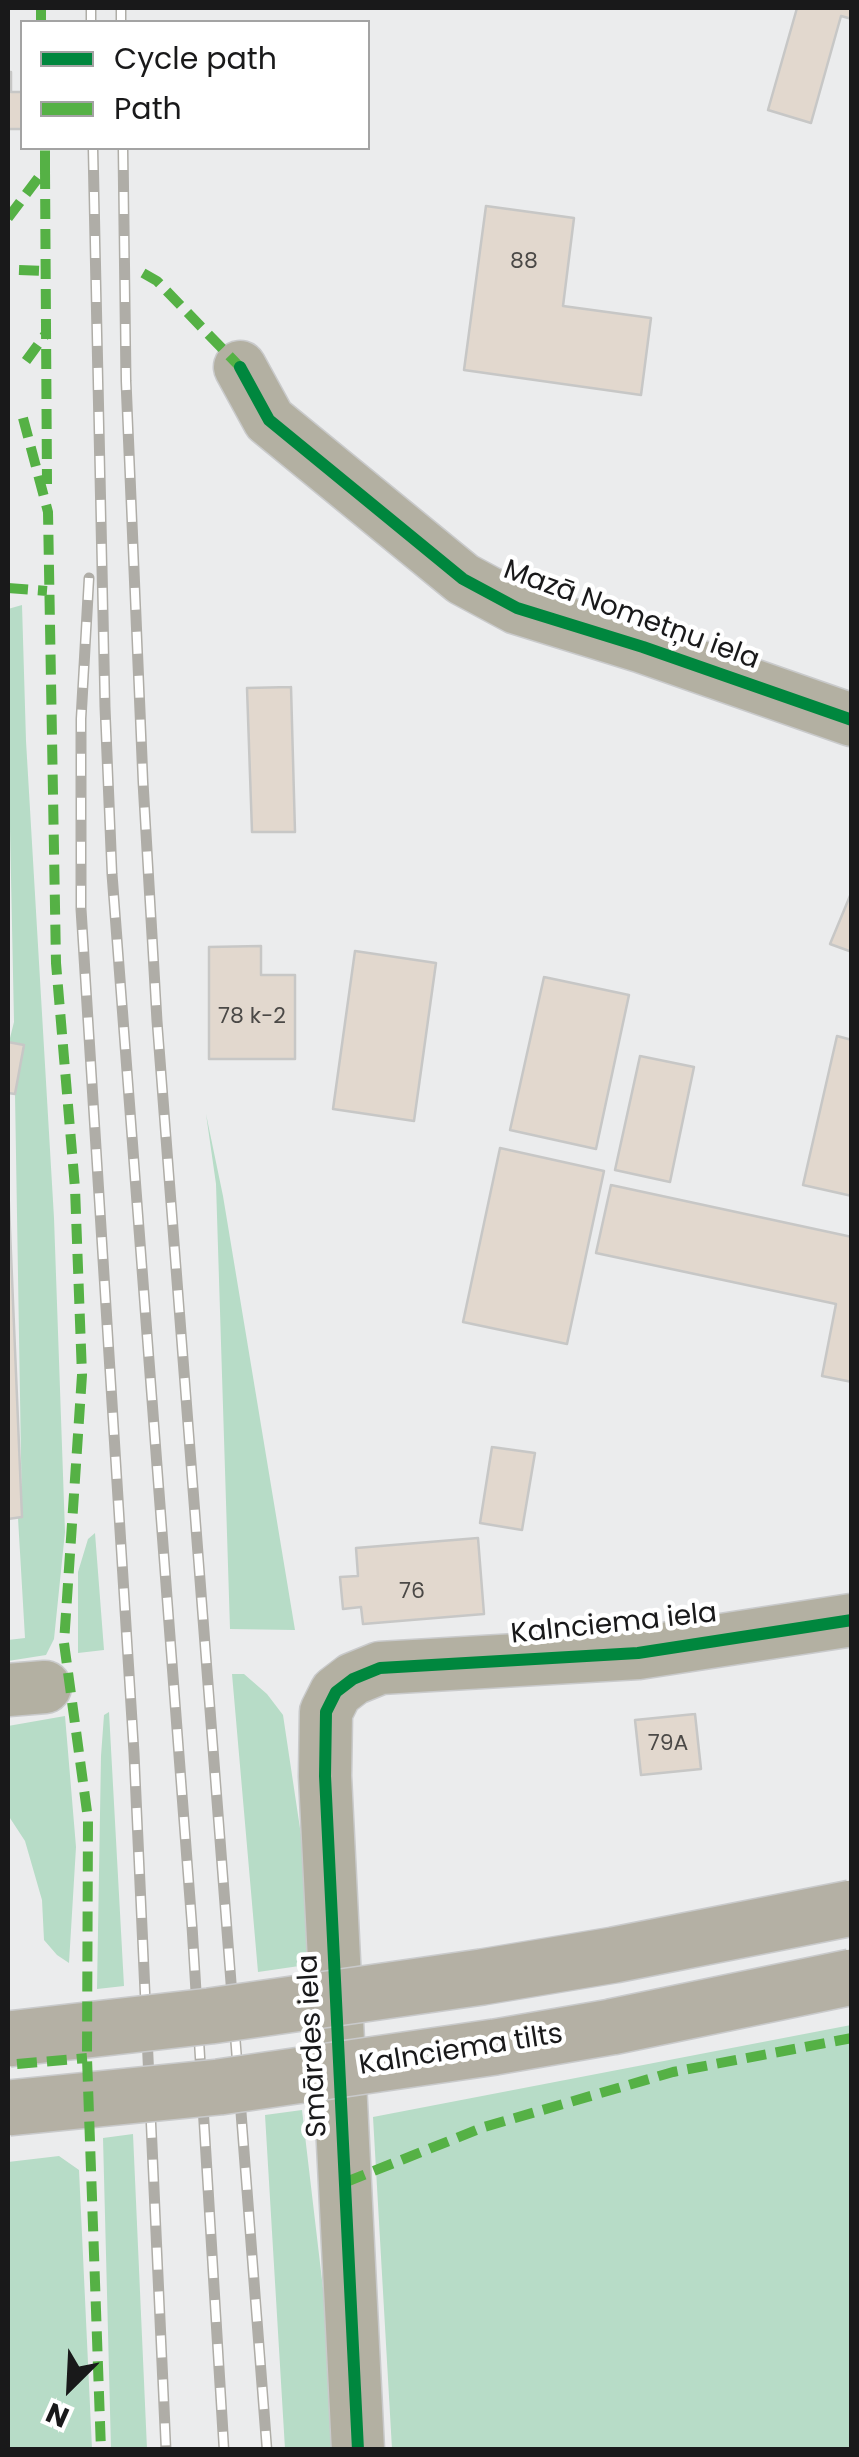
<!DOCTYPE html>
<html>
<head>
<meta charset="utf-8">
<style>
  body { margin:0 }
  #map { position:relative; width:859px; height:2457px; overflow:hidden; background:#ebeced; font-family:Poppins,sans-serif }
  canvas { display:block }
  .frame { position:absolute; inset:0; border:10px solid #19191a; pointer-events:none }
  .legend { position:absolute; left:20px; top:20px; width:350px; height:130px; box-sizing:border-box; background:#fff; border:2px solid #a3a3a3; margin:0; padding:12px 18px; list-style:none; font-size:30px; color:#19191a }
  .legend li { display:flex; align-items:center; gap:20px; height:50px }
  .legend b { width:50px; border:2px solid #a3a3a3 }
  .north { position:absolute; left:20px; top:2337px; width:100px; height:100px; -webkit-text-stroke:8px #fff; paint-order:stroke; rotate:204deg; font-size:28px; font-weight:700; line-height:40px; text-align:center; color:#19191a }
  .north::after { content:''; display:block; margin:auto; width:35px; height:45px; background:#19191a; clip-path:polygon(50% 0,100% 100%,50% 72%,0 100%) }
</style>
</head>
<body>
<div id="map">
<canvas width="859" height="2457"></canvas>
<div class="frame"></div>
<ul class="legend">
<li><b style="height:12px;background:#00873e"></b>Cycle path</li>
<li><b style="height:12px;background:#55b145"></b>Path</li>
</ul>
<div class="north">N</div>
</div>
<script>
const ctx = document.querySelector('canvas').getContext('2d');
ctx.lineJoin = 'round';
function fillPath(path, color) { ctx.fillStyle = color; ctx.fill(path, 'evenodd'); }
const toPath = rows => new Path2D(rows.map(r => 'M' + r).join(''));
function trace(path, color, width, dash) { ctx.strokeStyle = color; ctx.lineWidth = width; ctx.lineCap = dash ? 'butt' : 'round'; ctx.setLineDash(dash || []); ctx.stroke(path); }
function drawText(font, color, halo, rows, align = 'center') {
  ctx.font = font + ' Poppins,sans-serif'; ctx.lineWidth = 9; ctx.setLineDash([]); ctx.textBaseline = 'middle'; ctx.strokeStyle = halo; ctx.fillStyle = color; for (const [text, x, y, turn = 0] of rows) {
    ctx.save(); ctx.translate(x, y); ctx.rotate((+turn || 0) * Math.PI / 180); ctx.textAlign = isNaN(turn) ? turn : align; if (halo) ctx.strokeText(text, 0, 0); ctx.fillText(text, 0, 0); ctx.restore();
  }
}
const green = toPath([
  [22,605,26,741,54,1218,65,1532,54,1639,46,1655,8,1661,8,1640,25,1638,18,1518,22,1517,15,1094,24,1046,9,1042,14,1022,8,732,8,609],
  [206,1114,223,1196,295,1630,230,1629,216,1184],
  [95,1533,104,1650,78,1653,78,1572,88,1539],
  [232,1674,244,1674,267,1694,283,1715,301,1835,313,1964,258,1972],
  [109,1712,124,1986,97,1989,101,1756,104,1715],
  [65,1716,76,1847,69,1963,57,1955,44,1940,42,1900,25,1841,8,1815,8,1726],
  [851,2025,851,2449,392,2449,373,2117],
  [302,2110,326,2314,332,2449,285,2449,265,2115],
  [133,2134,147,2449,111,2449,103,2138],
  [59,2156,79,2170,92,2449,8,2449,8,2162]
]);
const building = toPath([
  [797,8,852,8,852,19,841,16,811,123,768,110,797,8],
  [8,72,11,72,11,92,22,92,22,129,8,129,8,72],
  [486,206,574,218,563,306,651,318,641,395,464,370,486,206],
  [291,687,295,832,252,832,247,688,291,687],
  [852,891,852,952,830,944,852,891],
  [261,946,261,975,295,975,295,1059,209,1059,209,947,261,946],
  [355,951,436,963,414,1121,333,1109,355,951],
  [544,977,629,995,596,1149,510,1130,544,977],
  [837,1036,852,1040,852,1196,803,1185,837,1036],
  [8,1042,24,1045,15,1094,8,1093,8,1042],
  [640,1056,694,1067,670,1182,615,1170,640,1056],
  [500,1148,604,1171,567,1344,463,1322,500,1148],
  [8,1182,22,1517,8,1519,8,1182],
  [611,1185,852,1237,852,1382,822,1376,836,1304,596,1253,611,1185],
  [492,1447,535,1453,522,1530,480,1523,492,1447],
  [478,1538,484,1614,363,1624,361,1607,343,1609,340,1577,358,1576,356,1548,478,1538],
  [695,1714,701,1769,641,1775,635,1720,695,1714]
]);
const street = toPath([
  [240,367,269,420,463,579,517,608,643,647,852,720],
  [8,1690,45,1687],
  [358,2450,325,1776,326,1712,336,1692,353,1679,380,1668,638,1653,852,1620]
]);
const rail = toPath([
  [91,8,91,22],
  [121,8,121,22],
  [93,148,105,707,112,874,192,1926,224,2450],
  [123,148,126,381,143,782,157,1021,267,2450],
  [89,578,81,719,81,909,134,1753,166,2450]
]);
const primaryBridge = toPath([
  [8,2039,210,2016,482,1977,614,1955,852,1908],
  [8,2108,219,2087,495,2047,611,2027,852,1977]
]);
const quiet = toPath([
  [41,8,41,22],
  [45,169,47,484],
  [8,218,45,169,45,148],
  [19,270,45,271],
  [143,273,157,281,240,367],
  [26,361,45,335],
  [23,418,48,512,56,963,75,1188,82,1375,64,1643,88,1819,87,2058,101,2450],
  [8,588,47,591],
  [17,2064,87,2058],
  [346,2182,484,2127,673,2072,852,2038]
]);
const cycleway = toPath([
  [240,367,269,420,463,579,517,608,643,647,852,720],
  [358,2450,325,1776,326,1712,336,1692,353,1679,380,1668,638,1653,852,1620]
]);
const numberNames = [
  ["88",524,262],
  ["78 k-2",252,1017],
  ["76",412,1592],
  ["79A",668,1744]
];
const streetNames = [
  ["Mazā Nometņu iela",631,616,20],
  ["Kalnciema iela",614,1625,-6],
  ["Smārdes iela",314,2046,-93],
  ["Kalnciema tilts",461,2051,-9]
];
fillPath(green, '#b7dcc7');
fillPath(building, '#e2d8ce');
trace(building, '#c7c7c6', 2.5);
trace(street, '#c9cacb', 55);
trace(street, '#b3b0a2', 52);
trace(rail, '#afada7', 11);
trace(rail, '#fff', 8, [22]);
trace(primaryBridge, '#c9cacb', 58, []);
trace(primaryBridge, '#b4b0a4', 55);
trace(quiet, '#55b145', 10, [20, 10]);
trace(cycleway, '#00873e', 12);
drawText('22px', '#4b4947', null, numberNames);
drawText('28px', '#19191a', '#fff', streetNames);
</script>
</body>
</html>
